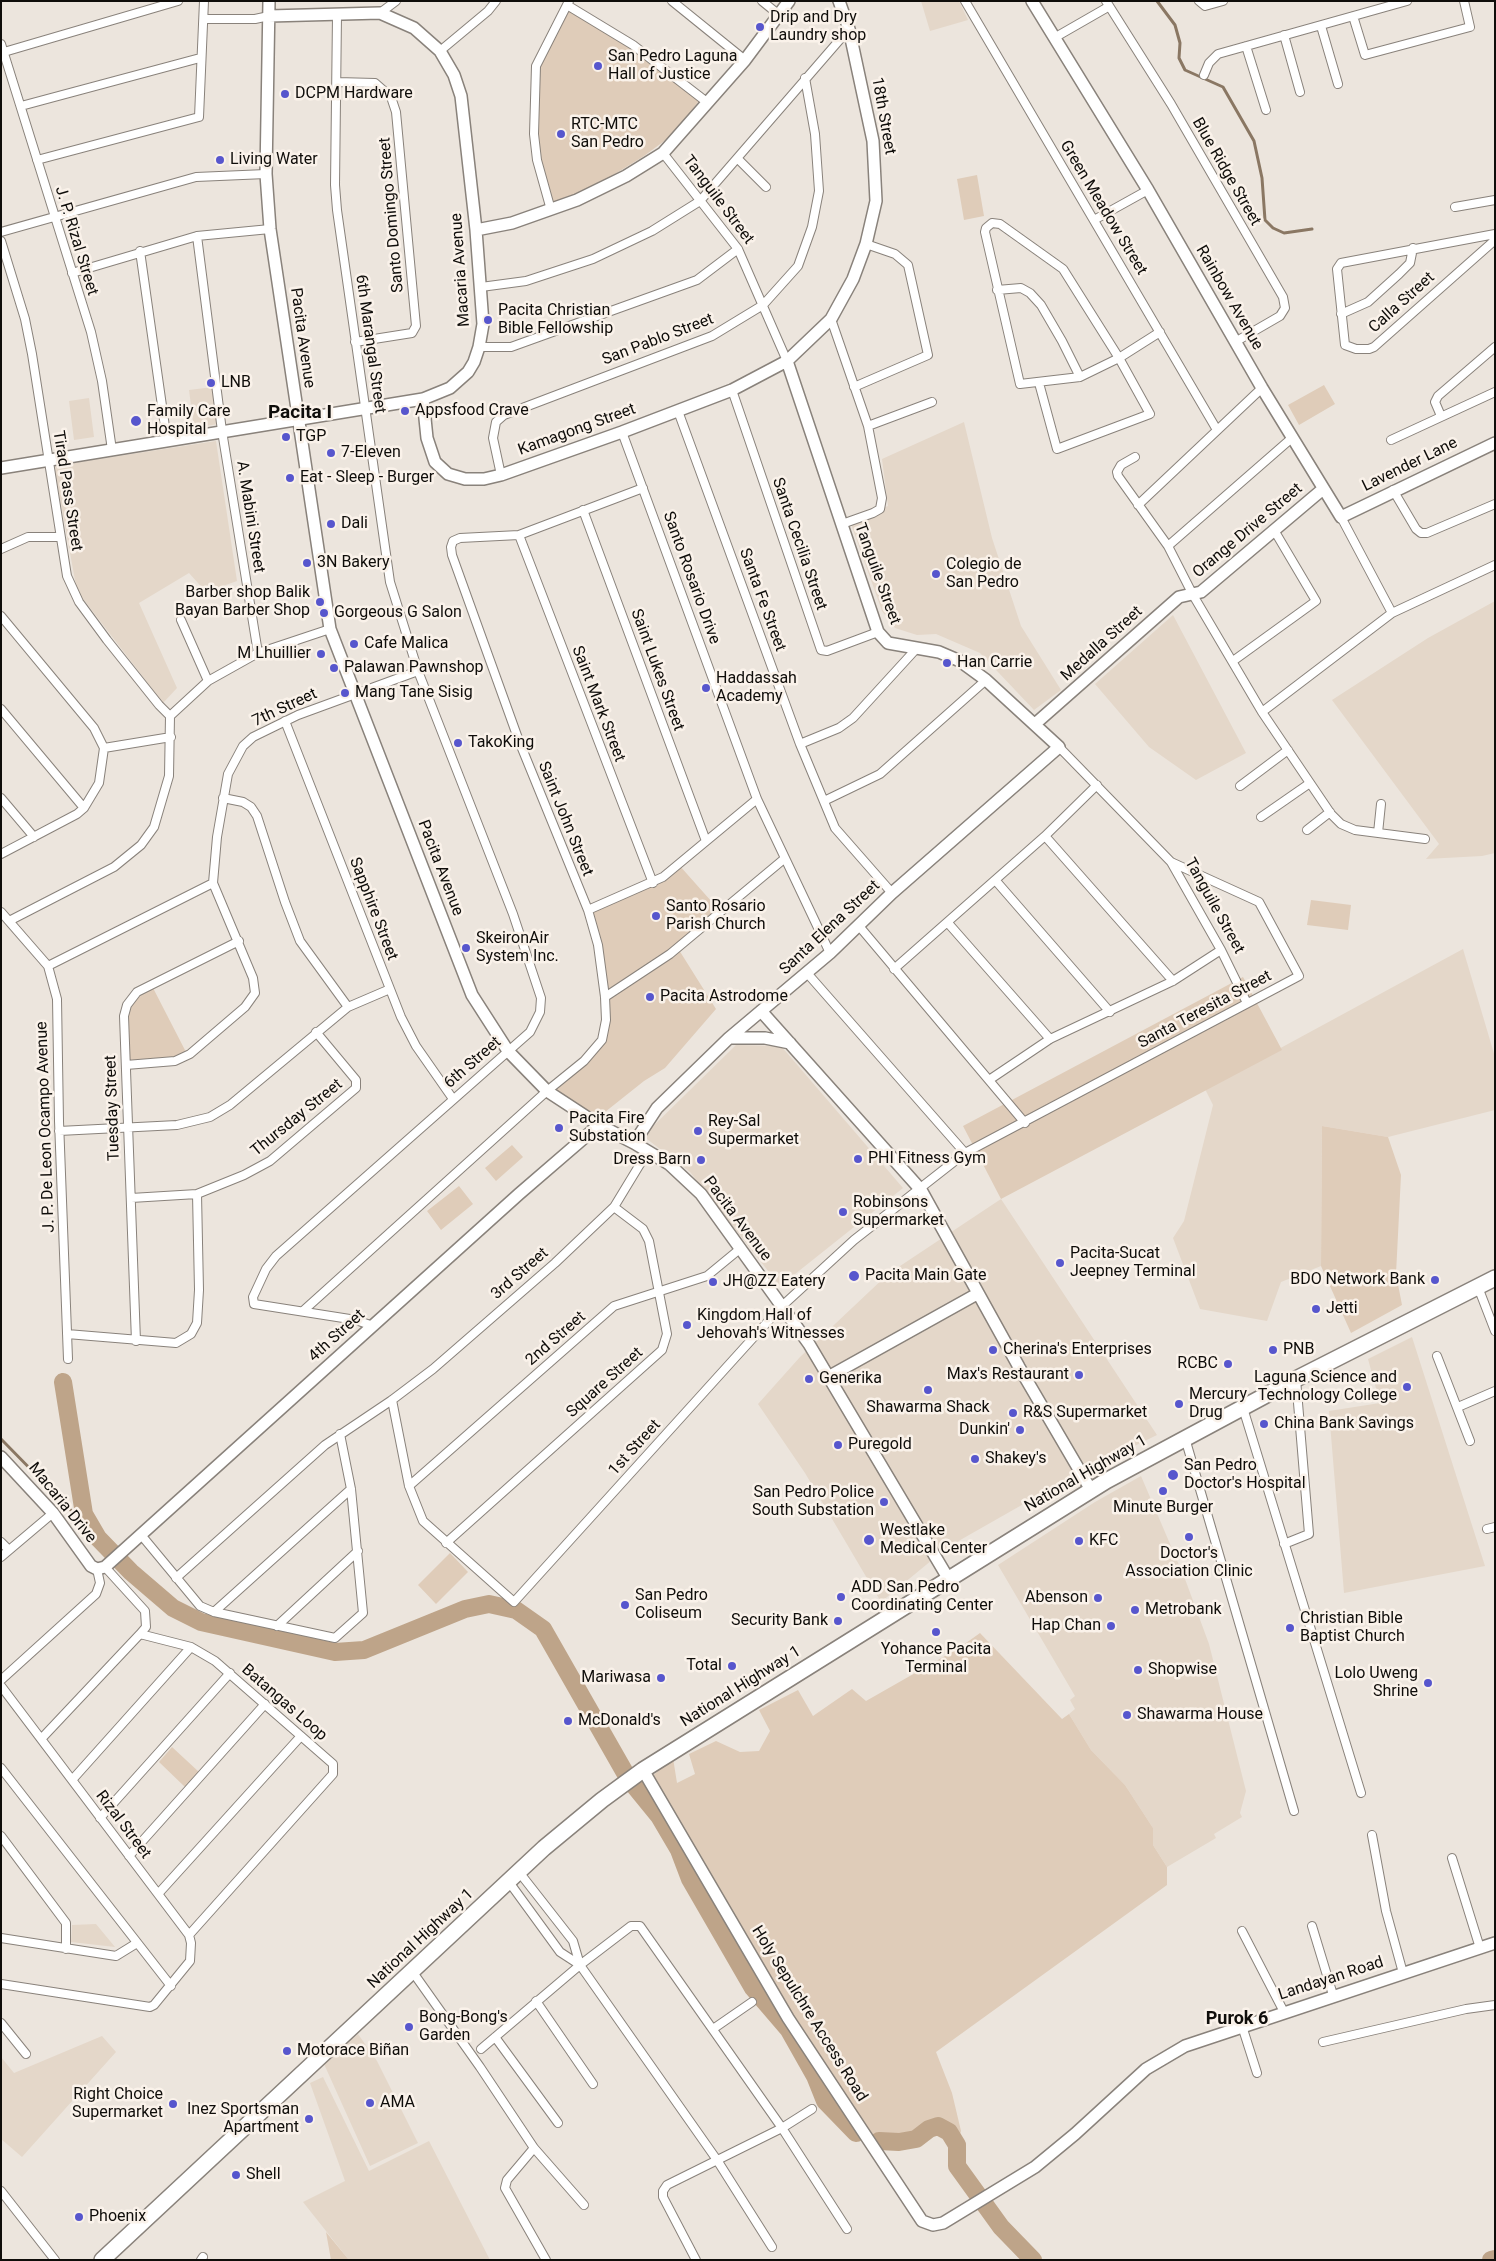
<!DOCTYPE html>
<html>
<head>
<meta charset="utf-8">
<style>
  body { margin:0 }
  #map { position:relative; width:1496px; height:2261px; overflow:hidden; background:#ece5dd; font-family:Roboto,sans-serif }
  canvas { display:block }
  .frame { position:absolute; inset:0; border:2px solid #0f0d0a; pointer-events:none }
</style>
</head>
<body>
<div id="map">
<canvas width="1496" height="2261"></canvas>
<div class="frame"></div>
</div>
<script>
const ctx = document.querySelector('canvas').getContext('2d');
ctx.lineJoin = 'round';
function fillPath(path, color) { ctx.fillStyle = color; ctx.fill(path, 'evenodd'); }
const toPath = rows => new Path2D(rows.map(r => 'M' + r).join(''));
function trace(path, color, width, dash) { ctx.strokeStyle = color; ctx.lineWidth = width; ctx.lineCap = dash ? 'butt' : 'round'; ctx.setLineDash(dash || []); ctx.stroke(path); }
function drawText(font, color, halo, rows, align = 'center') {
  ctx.font = font + ' Roboto,sans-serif'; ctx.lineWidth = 5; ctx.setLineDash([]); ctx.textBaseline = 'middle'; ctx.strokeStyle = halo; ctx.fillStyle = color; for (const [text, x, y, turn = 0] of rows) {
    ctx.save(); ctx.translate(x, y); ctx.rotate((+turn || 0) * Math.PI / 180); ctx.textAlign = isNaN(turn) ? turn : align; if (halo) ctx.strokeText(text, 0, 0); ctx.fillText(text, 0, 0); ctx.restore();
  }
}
const built = toPath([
  [921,1,959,1,968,20,930,31],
  [213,387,218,424,194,428,189,390],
  [89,398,94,437,74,440,69,401],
  [964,422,992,538,1021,626,1061,690,1034,710,980,653,936,634,917,635,895,628,882,611,850,521,888,506,882,459],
  [216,441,237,581,206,592,189,573,139,603,177,688,163,703,77,591,54,466],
  [1495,601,1495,853,1482,856,1426,859,1439,844,1332,700,1428,638],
  [1173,615,1246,753,1196,780,1149,747,1095,684],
  [1463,949,1495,1057,1495,1110,1388,1137,1322,1126,1321,1266,1281,1282,1267,1321,1200,1309,1173,1238,1184,1221,1213,1105,1205,1089],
  [736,1045,781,1046,903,1188,780,1286,690,1172,643,1136],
  [1001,1199,1157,1435,1071,1477,962,1539,943,1551,881,1602,805,1473,758,1404,800,1357,888,1274],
  [1412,1337,1485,1566,1344,1593,1329,1411,1380,1403,1368,1359],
  [1141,1476,1185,1579,1209,1644,1246,1791,1240,1813,1242,1817,1214,1834,1216,1838,1167,1867,1153,1845,1153,1828,1125,1785,1091,1750,1069,1714,1075,1709,1070,1700,1075,1696,998,1565,1095,1502],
  [96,1924,115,1947,71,1942,72,1925],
  [358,2034,377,2061,418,2143,370,2166,324,2064],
  [102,2036,116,2052,22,2157,1,2139,1,2057,14,2073],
  [323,2077,369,2171,429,2141,490,2260,349,2260,303,2202,345,2181,310,2083]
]);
const green = toPath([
  [567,5,633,45,701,98,675,133,644,156,589,190,553,204,537,160,536,66],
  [977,175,984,216,964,220,957,179],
  [1324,385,1335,404,1299,425,1288,405],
  [679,865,720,911,670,954,607,995,592,918,593,911],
  [1311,900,1351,905,1348,930,1307,925],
  [679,950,716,1009,665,1068,644,1081,600,1116,548,1090,604,1040,605,997],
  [1243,977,1282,1050,1001,1199,963,1126],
  [152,986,187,1054,175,1061,126,1065,127,1005,137,992],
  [1322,1126,1388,1137,1401,1175,1396,1274,1402,1305,1351,1333,1321,1266],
  [512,1145,523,1157,496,1181,485,1168],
  [459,1186,473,1204,441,1230,427,1211],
  [450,1553,468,1572,436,1604,418,1585],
  [980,1633,1062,1719,1069,1714,1091,1750,1125,1785,1153,1828,1153,1845,1167,1867,1167,1885,936,2052,952,2093,961,2131,957,2145,949,2132,938,2126,929,2129,916,2139,899,2142,879,2141,856,2133,825,2101,815,2076,789,2030,755,1980,692,1868,670,1817,642,1785,673,1758,677,1783,695,1774,689,1754,716,1741,740,1752,759,1751,770,1731,759,1710,798,1690,813,1716,852,1689,866,1701,959,1648],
  [172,1747,199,1772,185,1787,159,1762],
  [326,2232,349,2260,331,2260]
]);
const stream = toPath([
  [1157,1,1175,25,1180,43,1179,58,1185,70,1223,87,1254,141,1262,178,1265,220,1273,228,1284,233,1312,229],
  [1,1439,98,1538]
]);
const river = toPath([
  [63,1382,84,1514,98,1538,131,1572,173,1608,201,1622,335,1652,364,1650,465,1609,489,1604,516,1610,543,1629,628,1778,659,1816,679,1850,690,1879,753,1988,789,2030,815,2076,825,2101,856,2133],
  [879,2141,899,2142,916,2139,929,2129,938,2126,949,2132,957,2145,957,2166,1001,2227,1033,2260],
  [1491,2260,1495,2259]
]);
const street = toPath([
  [672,1,745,60],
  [762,1,778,14],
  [965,1,1217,430],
  [1106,1,1171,104,1283,297,1285,308,1280,316,1235,342],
  [1199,1,1205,6,1223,1],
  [567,5,633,45,708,103],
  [380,13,396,1],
  [337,15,335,185,337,210,390,582,418,671,513,914,541,998,540,1012,530,1032,276,1256,266,1269,253,1297,254,1304,356,1320,373,1326],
  [1353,16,1365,55,1470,27,1464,1],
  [204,19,255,19,269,16],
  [1321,26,1338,84],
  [1284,35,1300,92],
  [1054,38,1108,7],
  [1,44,91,332,102,381,112,450],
  [1246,46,1266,110],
  [440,51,488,11,496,1],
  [4,52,178,1],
  [1204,75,1209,63,1218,54,1407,1],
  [337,82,375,83,391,97,396,112,416,326,412,333,355,342],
  [21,106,200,58],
  [663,153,738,249,787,361],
  [738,159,766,187],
  [37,160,199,117,204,1],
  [1455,207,1495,200],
  [551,210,537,160,534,134,536,66,569,1],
  [1094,220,1148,190],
  [1,232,196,177,266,174],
  [1495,234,1341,263,1337,269,1345,345,1356,349,1369,349,1374,347,1495,240],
  [197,236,222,431,258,653],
  [1,241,25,319,32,354,67,576,79,602,107,640,159,705,170,716],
  [140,251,167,441],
  [72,273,197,236,270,229],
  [481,287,526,281,593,259,652,231,700,201,849,29],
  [997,290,1021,288,1030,293,1041,305,1062,341,1080,377],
  [1341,314,1368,302,1399,274,1410,263,1413,248],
  [831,319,868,426,882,498,880,509,873,513,842,524],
  [479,347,511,347,697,280,738,249],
  [1039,383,1057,449,1150,414,1119,358,1063,269,1000,224,992,223,986,228,985,232,1020,384,1080,377,1119,358,1160,332],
  [854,387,928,355,908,265,895,254,866,244],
  [732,390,821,650,827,651,878,632],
  [678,411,800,744,835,828,892,893],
  [1441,416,1435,402,1438,396,1495,347],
  [868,426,932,402],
  [622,432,757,799,830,953],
  [1391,440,1495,392],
  [1135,457,1121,465,1117,472,1118,476,1168,546,1193,595,1262,712,1331,814,1341,824,1355,830,1425,839],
  [501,475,493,438,496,422,504,415,712,336,763,305,798,266,812,227,819,191,815,134,805,78],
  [1393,490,1416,529,1421,533,1427,533,1495,504],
  [1138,505,1262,388],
  [583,510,706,841],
  [1341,517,1392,613],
  [519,535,653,883],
  [1168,546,1293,437],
  [1,549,28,537,60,537],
  [1,616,94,728,104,748,99,783,84,808,77,814,1,854],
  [181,620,208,681],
  [1233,661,1316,601,1274,530],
  [1,709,84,808],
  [1262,712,1392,613,1495,565],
  [170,716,208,681,258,653,330,629],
  [285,721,401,1017,416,1046,453,1099],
  [800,744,839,728,853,718,917,648],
  [1059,747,1171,862,1221,950,1247,1003],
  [104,748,171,737],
  [1240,786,1288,750],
  [1,798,34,837],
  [223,798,243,802,251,807,257,816,285,902,300,941,348,1007],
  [824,801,880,774,986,680],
  [1261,817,1310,783],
  [1307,830,1330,812],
  [1378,833,1381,804],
  [1045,836,1173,981],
  [996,881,1110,1012],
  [588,910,663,877,757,799],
  [1,912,48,966,57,999,59,1121,68,1359],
  [9,921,114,867,141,845,154,827,169,776,170,716],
  [948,923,1050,1039],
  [859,926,1025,1123],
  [48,966,213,883],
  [894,969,1045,836,1097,785],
  [807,973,965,1153],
  [605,997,670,954,784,859],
  [126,1065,175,1061,190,1054,245,1007,255,993,253,978,213,883,217,837,228,774,243,746,253,737,298,715,418,671],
  [989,1080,1050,1039,1173,981,1221,950],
  [59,1131,177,1125,210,1117,230,1105,348,1007,390,989],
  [131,1198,197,1194,244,1175,270,1161,356,1088,356,1080,316,1032],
  [1478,1287,1495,1331],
  [303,1311,547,1091,584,1061,602,1040,606,1020,605,997,598,945,588,910,519,741,452,555,451,547,453,541,460,538,519,535,643,488],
  [67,1334,176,1343,191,1334,197,1323,199,1290,197,1194],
  [136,1341,124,1016,127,1005,137,992,239,941],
  [1437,1356,1470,1441],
  [392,1400,409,1486,423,1521,514,1602,781,1307,854,1240,965,1153,1299,976,1259,902,1171,862],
  [1458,1407,1495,1391],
  [1243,1408,1361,1793],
  [1185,1438,1294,1811],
  [409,1486,614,1306,707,1276,741,1248],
  [1487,1529,1495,1527],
  [142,1536,200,1606,214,1612,335,1638,363,1613,351,1489,340,1434],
  [1,1542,9,1550],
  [446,1543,662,1350,667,1334,649,1241,643,1229,614,1207],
  [1284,1544,1309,1534,1296,1379],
  [1,1557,53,1513],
  [105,1567,145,1611,146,1627,140,1634],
  [176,1578,325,1445,392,1400,433,1369,555,1263,614,1207,648,1151],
  [214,1612,351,1489],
  [277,1626,358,1551],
  [1,1680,96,1594,100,1583,97,1569],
  [1,1686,189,1935,191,1943,190,1961,154,2005,150,2007,1,1984],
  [42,1738,140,1634,191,1647,215,1661,333,1764,333,1774,189,1935],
  [1,1768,171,1986],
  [72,1780,191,1647],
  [100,1818,230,1673],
  [1372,1835,1386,1911,1403,1973],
  [1,1836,66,1923,66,1949],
  [129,1856,265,1704],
  [1452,1858,1480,1948],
  [519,1872,573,1941,580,1965,717,2160,772,2247],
  [509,1882,560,1952,580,1965],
  [158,1894,301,1736],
  [1312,1926,1333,1995],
  [1242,1931,1284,2012],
  [1,1938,116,1956,137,1943],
  [412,1971,480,2067,534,2148,584,2205],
  [536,2001,593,2084],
  [1,2023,26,2054],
  [1242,2026,1257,2073],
  [713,2029,752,2002],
  [495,2037,558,2123],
  [1323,2042,1466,2009,1495,2005],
  [481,2049,580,1965,631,1926,640,1926,782,2128,847,2229],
  [534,2148,507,2180,505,2188,546,2260],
  [1,2191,55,2260],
  [201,2260,203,2257],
  [696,2260,663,2197,663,2191,667,2185,782,2128,812,2109]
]);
const secondary = toPath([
  [269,1,266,174,270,229,330,629,472,995,508,1051,547,1091,599,1125,634,1143,669,1164,701,1194,809,1344,948,1578],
  [1032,1,1148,190,1262,388,1341,517,1495,443],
  [476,230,512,223,577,200,626,176,663,153,745,60,789,1],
  [423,399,427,438,435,462,448,474,465,479,484,479,501,475,622,432,732,390,787,361,831,319,853,279,866,244,876,201,873,141,849,29,839,1],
  [1,468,423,399,450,388,468,372,474,362,479,347,483,324,476,230,461,96,454,75,440,51,414,28,380,13,269,16],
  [1035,724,1179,597,1201,592,1323,489],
  [761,1011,921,1190,1019,1367,1091,1490],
  [729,1038,765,1038,790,1043],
  [634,1143,657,1108,729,1038,830,953,892,893,1059,747,986,680,960,661,939,652,888,643,878,632,787,361],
  [828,1377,977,1294],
  [1,1457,53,1513,91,1566,97,1569,105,1567,519,1194,599,1125],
  [643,1770,788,2018,922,2221,933,2225,943,2223,1035,2167,1075,2134,1146,2069,1185,2046,1495,1943]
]);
const highway = toPath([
  [102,2260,544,1848,602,1800,643,1770,1106,1481,1296,1379,1495,1278]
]);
const markers = [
  [760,27,5,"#5756cd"],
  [598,66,5,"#5756cd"],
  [285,94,5,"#5756cd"],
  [561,134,5,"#5756cd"],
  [220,160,5,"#5756cd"],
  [488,320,5,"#5756cd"],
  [211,383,5,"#5756cd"],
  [405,411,5,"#5756cd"],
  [136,421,6,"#5756cd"],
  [286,437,5,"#5756cd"],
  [331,453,5,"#5756cd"],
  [290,478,5,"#5756cd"],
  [331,524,5,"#5756cd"],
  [307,563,5,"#5756cd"],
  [936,574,5,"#5756cd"],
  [320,602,5,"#5756cd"],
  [324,613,5,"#5756cd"],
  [354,644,5,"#5756cd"],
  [321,654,5,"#5756cd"],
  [947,663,5,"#5756cd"],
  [334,668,5,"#5756cd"],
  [706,688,5,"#5756cd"],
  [345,693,5,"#5756cd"],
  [458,743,5,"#5756cd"],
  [656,916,5,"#5756cd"],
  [466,948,5,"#5756cd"],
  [650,997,5,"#5756cd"],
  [559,1128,5,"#5756cd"],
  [698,1131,5,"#5756cd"],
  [858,1159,5,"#5756cd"],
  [701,1160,5,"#5756cd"],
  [843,1212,5,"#5756cd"],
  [1060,1263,5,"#5756cd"],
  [854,1276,6,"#5756cd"],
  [1435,1280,5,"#5756cd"],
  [713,1282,5,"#5756cd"],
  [1316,1309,5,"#5756cd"],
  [687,1325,5,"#5756cd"],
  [993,1350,5,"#5756cd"],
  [1273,1350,5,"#5756cd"],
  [1228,1364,5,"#5756cd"],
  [1079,1375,5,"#5756cd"],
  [809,1379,5,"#5756cd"],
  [1407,1387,5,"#5756cd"],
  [928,1390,5,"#5756cd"],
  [1179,1404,5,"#5756cd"],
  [1013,1413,5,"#5756cd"],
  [1264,1424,5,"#5756cd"],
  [1020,1430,5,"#5756cd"],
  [838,1445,5,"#5756cd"],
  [975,1459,5,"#5756cd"],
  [1173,1475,6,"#5756cd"],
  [1163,1491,5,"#5756cd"],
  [884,1502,5,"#5756cd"],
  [1189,1537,5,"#5756cd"],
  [869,1540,6,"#5756cd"],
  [1079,1541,5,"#5756cd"],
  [841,1597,5,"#5756cd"],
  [1098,1598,5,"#5756cd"],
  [625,1605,5,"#5756cd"],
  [1135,1610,5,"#5756cd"],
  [838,1621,5,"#5756cd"],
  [1111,1626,5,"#5756cd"],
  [1290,1628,5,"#5756cd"],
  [936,1632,5,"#5756cd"],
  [732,1666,5,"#5756cd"],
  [1138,1670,5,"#5756cd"],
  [661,1678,5,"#5756cd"],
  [1428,1683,5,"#5756cd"],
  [1127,1715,5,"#5756cd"],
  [568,1721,5,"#5756cd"],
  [409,2027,5,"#5756cd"],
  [287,2051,5,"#5756cd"],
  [370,2103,5,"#5756cd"],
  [173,2104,5,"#5756cd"],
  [309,2119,5,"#5756cd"],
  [236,2175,5,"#5756cd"],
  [79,2217,5,"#5756cd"]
];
const poiNames = [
  ["Drip and Dry",770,18],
  ["Laundry shop",770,36],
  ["San Pedro Laguna",608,57],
  ["Hall of Justice",608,75],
  ["DCPM Hardware",295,94],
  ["RTC-MTC",571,125],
  ["San Pedro",571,143],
  ["Living Water",230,160],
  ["Pacita Christian",498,311],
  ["Bible Fellowship",498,329],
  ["LNB",221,383],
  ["Appsfood Crave",415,411],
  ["Family Care",147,412],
  ["Hospital",147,430],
  ["TGP",296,437],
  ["7-Eleven",341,453],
  ["Eat - Sleep - Burger",300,478],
  ["Dali",341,524],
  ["3N Bakery",317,563],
  ["Colegio de",946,565],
  ["San Pedro",946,583],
  ["Barber shop Balik",310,593,"right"],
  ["Bayan Barber Shop",310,611,"right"],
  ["Gorgeous G Salon",334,613],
  ["Cafe Malica",364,644],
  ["M Lhuillier",311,654,"right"],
  ["Han Carrie",957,663],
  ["Palawan Pawnshop",344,668],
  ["Haddassah",716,679],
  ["Academy",716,697],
  ["Mang Tane Sisig",355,693],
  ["TakoKing",468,743],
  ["Santo Rosario",666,907],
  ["Parish Church",666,925],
  ["SkeironAir",476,939],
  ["System Inc.",476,957],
  ["Pacita Astrodome",660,997],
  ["Pacita Fire",569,1119],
  ["Substation",569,1137],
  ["Rey-Sal",708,1122],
  ["Supermarket",708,1140],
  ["PHI Fitness Gym",868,1159],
  ["Dress Barn",691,1160,"right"],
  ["Robinsons",853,1203],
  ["Supermarket",853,1221],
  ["Pacita-Sucat",1070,1254],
  ["Jeepney Terminal",1070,1272],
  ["Pacita Main Gate",865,1276],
  ["BDO Network Bank",1425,1280,"right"],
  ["JH@ZZ Eatery",723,1282],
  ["Jetti",1326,1309],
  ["Kingdom Hall of",697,1316],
  ["Jehovah's Witnesses",697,1334],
  ["Cherina's Enterprises",1003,1350],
  ["PNB",1283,1350],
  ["RCBC",1218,1364,"right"],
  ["Max's Restaurant",1069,1375,"right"],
  ["Laguna Science and",1397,1378,"right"],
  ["Technology College",1397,1396,"right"],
  ["Generika",819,1379],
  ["Mercury",1189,1395],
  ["Drug",1189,1413],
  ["Shawarma Shack",928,1408,"center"],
  ["R&S Supermarket",1023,1413],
  ["China Bank Savings",1274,1424],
  ["Dunkin'",1010,1430,"right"],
  ["Puregold",848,1445],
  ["Shakey's",985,1459],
  ["San Pedro",1184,1466],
  ["Doctor's Hospital",1184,1484],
  ["San Pedro Police",874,1493,"right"],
  ["South Substation",874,1511,"right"],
  ["Minute Burger",1163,1508,"center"],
  ["Westlake",880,1531],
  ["Medical Center",880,1549],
  ["KFC",1089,1541],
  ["Doctor's",1189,1554,"center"],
  ["Association Clinic",1189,1572,"center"],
  ["ADD San Pedro",851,1588],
  ["Coordinating Center",851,1606],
  ["San Pedro",635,1596],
  ["Coliseum",635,1614],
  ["Abenson",1088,1598,"right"],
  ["Metrobank",1145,1610],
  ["Christian Bible",1300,1619],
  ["Baptist Church",1300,1637],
  ["Security Bank",828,1621,"right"],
  ["Hap Chan",1101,1626,"right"],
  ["Yohance Pacita",936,1650,"center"],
  ["Terminal",936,1668,"center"],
  ["Total",722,1666,"right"],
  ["Shopwise",1148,1670],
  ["Lolo Uweng",1418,1674,"right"],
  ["Shrine",1418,1692,"right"],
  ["Mariwasa",651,1678,"right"],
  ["Shawarma House",1137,1715],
  ["McDonald's",578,1721],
  ["Bong-Bong's",419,2018],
  ["Garden",419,2036],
  ["Motorace Biñan",297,2051],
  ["Right Choice",163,2095,"right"],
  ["Supermarket",163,2113,"right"],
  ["AMA",380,2103],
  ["Inez Sportsman",299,2110,"right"],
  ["Apartment",299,2128,"right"],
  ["Shell",246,2175],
  ["Phoenix",89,2217]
];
const streetNames = [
  ["18th Street",883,116,80],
  ["Blue Ridge Street",1226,172,60],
  ["Tanguile Street",718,200,53],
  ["Green Meadow Street",1103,208,59],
  ["Santo Domingo Street",392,215,-95],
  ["J. P. Rizal Street",76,241,73],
  ["Macaria Avenue",461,270,-94],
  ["Rainbow Avenue",1229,298,60],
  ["Calla Street",1402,303,-42],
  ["Pacita Avenue",302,338,82],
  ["San Pablo Street",658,340,-21],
  ["6th Marangal Street",370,344,82],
  ["Kamagong Street",577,430,-20],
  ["Lavender Lane",1410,465,-26],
  ["Tirad Pass Street",67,491,81],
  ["A. Mabini Street",250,517,81],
  ["Orange Drive Street",1248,531,-40],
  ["Santa Cecilia Street",799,544,71],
  ["Tanguile Street",877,574,70],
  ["Santo Rosario Drive",691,578,70],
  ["Santa Fe Street",762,600,70],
  ["Medalla Street",1102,644,-42],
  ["Saint Lukes Street",657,670,70],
  ["Saint Mark Street",598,704,69],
  ["7th Street",285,708,-25],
  ["Saint John Street",565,819,68],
  ["Pacita Avenue",440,868,69],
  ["Tanguile Street",1214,906,61],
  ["Sapphire Street",373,909,69],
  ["Santa Elena Street",830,928,-43],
  ["Santa Teresita Street",1205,1010,-28],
  ["6th Street",473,1063,-41],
  ["Tuesday Street",113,1108,-92],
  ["Thursday Street",297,1118,-39],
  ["J. P. De Leon Ocampo Avenue",46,1127,-92],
  ["Pacita Avenue",737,1219,53],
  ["3rd Street",520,1274,-41],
  ["4th Street",337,1336,-42],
  ["2nd Street",556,1339,-41],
  ["Square Street",605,1383,-42],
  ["1st Street",635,1448,-48],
  ["National Highway 1",1086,1474,-30],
  ["Macaria Drive",62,1503,51],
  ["National Highway 1",741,1687,-32],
  ["Batangas Loop",284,1703,41],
  ["Rizal Street",123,1825,53],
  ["National Highway 1",421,1939,-43],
  ["Landayan Road",1331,1979,-18],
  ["Holy Sepulchre Access Road",809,2014,58]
];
const neighbourhoodNames = [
  ["Purok 6",1237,2019]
];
const quarterNames = [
  ["Pacita I",300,413]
];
fillPath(built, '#e4d7c9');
fillPath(green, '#dfccb9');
trace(stream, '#8a7763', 3);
trace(river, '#bea489', 18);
trace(street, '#89827b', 10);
trace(secondary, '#89827b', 14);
trace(highway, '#89827b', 18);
trace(street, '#fff', 8);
trace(secondary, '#fff', 11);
trace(highway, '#fff', 15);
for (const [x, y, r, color] of markers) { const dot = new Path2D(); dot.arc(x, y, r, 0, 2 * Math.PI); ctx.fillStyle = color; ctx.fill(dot); trace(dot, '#faf2ea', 2); }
drawText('16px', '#0f0d0a', '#faf2ea', poiNames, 'left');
drawText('16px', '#0f0d0a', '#faf2ea', streetNames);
drawText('bold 18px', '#0f0d0a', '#faf2ea', neighbourhoodNames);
drawText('bold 19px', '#0f0d0a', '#faf2ea', quarterNames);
</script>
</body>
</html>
